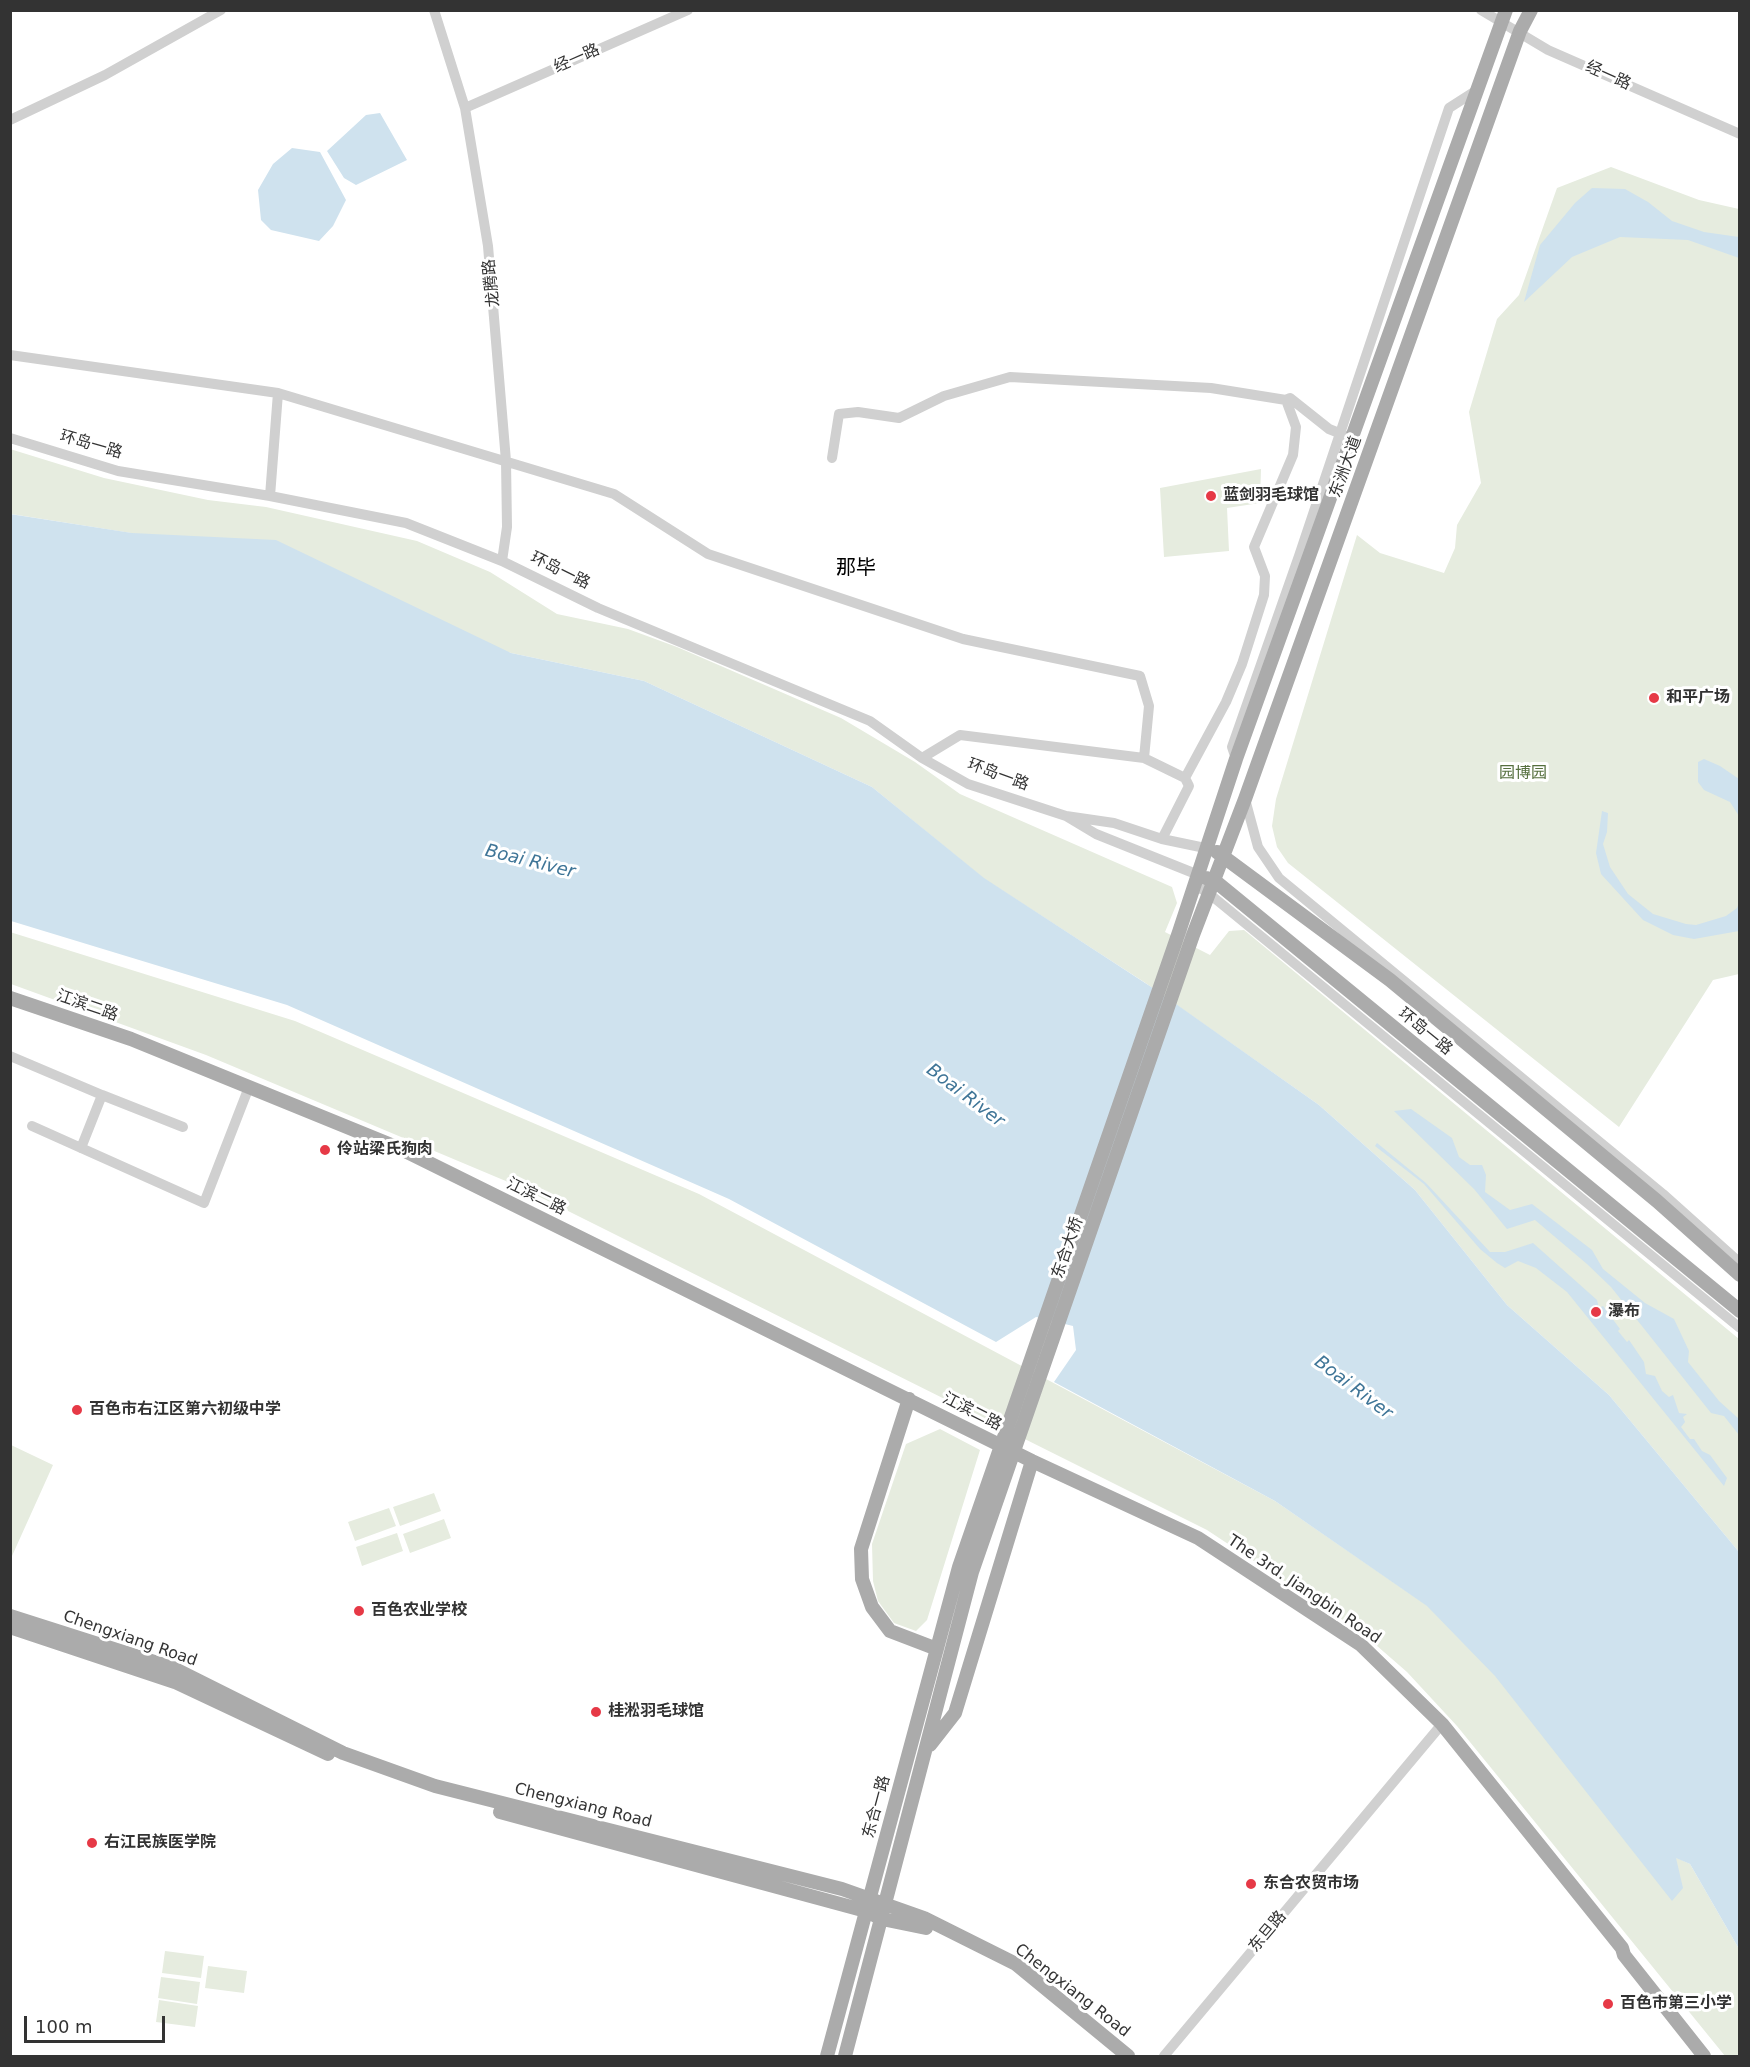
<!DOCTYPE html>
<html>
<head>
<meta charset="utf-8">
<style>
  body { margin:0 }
  #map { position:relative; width:1750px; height:2067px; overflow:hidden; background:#fff; font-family:"DejaVu Sans",sans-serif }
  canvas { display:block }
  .frame { position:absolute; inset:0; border:12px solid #333; pointer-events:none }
  .scale { position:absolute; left:24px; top:2016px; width:141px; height:27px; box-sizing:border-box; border:3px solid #333; border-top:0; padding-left:8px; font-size:18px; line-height:21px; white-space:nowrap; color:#333; -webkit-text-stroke:4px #fff; paint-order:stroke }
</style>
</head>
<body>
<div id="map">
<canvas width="1750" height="2067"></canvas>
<div class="frame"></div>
<div class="scale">100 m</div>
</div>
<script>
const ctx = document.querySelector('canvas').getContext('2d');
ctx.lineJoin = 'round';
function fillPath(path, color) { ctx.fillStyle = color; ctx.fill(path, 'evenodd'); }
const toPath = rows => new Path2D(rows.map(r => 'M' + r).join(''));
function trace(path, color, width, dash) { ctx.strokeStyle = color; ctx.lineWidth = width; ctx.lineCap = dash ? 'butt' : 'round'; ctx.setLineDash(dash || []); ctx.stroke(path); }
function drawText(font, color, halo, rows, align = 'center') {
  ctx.font = font + ' "DejaVu Sans","Noto Sans SC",sans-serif'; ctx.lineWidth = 6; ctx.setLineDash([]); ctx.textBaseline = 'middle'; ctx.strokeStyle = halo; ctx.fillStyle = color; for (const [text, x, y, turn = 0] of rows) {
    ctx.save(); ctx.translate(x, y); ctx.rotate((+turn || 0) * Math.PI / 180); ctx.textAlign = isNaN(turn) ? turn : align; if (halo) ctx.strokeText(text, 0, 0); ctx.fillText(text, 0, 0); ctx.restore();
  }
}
const green = toPath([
  [1611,167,1699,200,1739,209,1739,974,1713,980,1619,1127,1288,863,1277,847,1272,826,1276,799,1357,535,1380,553,1444,573,1455,548,1457,525,1481,483,1469,412,1497,319,1519,295,1557,188],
  [10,449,104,478,208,500,266,507,417,541,490,572,557,614,628,629,677,647,841,718,915,762,960,794,1172,887,1177,903,1165,932,1210,955,1229,931,1244,930,1739,1339,1739,1552,1609,1395,1507,1305,1415,1190,1319,1105,1144,982,983,878,872,787,644,681,511,653,131,533,11,514],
  [1261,469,1260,503,1227,508,1229,551,1164,557,1160,488],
  [10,932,295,1021,699,1194,1275,1501,1428,1606,1675,1857,1690,1864,1739,1949,1739,2056,1725,2056,1457,1726,1407,1672,1361,1632,1207,1530,520,1187,206,1055,11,984],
  [940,1429,980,1450,927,1620,916,1631,894,1623,878,1601,873,1581,872,1544,906,1444],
  [11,1445,53,1465,12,1556,10,1556],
  [434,1493,441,1511,400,1526,393,1507],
  [389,1508,396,1526,355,1541,348,1522],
  [444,1519,451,1538,410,1553,403,1534],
  [397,1533,403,1551,362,1566,356,1547],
  [165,1951,204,1956,201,1978,162,1973],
  [208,1966,247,1971,244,1993,205,1988],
  [161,1977,200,1982,197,2004,158,1998],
  [159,2000,198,2006,195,2027,156,2022]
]);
const water = toPath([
  [380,113,407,160,356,185,344,178,327,151,366,115],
  [292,148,320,152,346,200,333,226,319,241,271,230,261,220,258,190,273,164],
  [1592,188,1625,189,1648,202,1672,221,1704,232,1739,237,1739,258,1688,240,1620,237,1572,257,1524,302,1540,245,1575,203],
  [10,514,132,533,276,540,511,653,644,681,872,787,984,878,1159,992,1319,1105,1415,1190,1507,1305,1609,1395,1739,1552,1739,1949,1690,1864,1676,1858,1683,1888,1672,1901,1495,1676,1427,1606,1275,1501,1054,1382,1076,1350,1073,1326,1036,1317,996,1342,729,1199,287,1005,11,921],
  [1704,759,1720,766,1739,779,1739,816,1730,802,1704,790,1698,782,1698,762],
  [1602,811,1608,813,1607,832,1603,844,1610,867,1628,894,1653,914,1686,924,1696,925,1726,916,1737,908,1739,903,1739,931,1694,939,1673,935,1643,920,1601,874,1596,853],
  [1411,1109,1452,1138,1459,1157,1470,1165,1482,1165,1486,1175,1485,1192,1510,1210,1532,1204,1592,1250,1603,1269,1645,1303,1674,1319,1689,1351,1688,1362,1719,1401,1739,1419,1739,1435,1724,1416,1711,1413,1611,1287,1587,1264,1535,1220,1507,1229,1474,1189,1394,1111],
  [1377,1143,1426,1183,1490,1252,1505,1252,1533,1243,1597,1300,1599,1308,1603,1306,1620,1329,1618,1331,1627,1342,1629,1340,1644,1362,1646,1374,1655,1376,1662,1391,1669,1397,1673,1395,1679,1413,1687,1414,1683,1417,1685,1422,1681,1427,1690,1439,1694,1439,1702,1451,1710,1455,1727,1478,1724,1486,1567,1292,1536,1268,1518,1261,1505,1268,1497,1263,1480,1249,1424,1184,1375,1146]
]);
const minor = toPath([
  [434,10,465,108,488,246,506,461,507,527,502,561],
  [1481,10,1548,50,1740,134],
  [465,108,688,10],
  [10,120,105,75,221,10],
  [10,355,278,393,270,496],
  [278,393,614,494,708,554,963,639,1140,676,1149,706,1144,758,1185,778,1189,786,1162,839],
  [10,438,118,471,270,496,406,523,502,561,598,608,870,721,922,758,968,784,1066,816],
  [832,458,839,414,858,412,899,418,944,396,1010,377,1211,388,1286,400],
  [922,758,960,735,1144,758],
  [1236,759,1232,747,1299,556,1449,108,1474,92],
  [1185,778,1226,702,1242,664,1264,595,1265,576,1254,547,1293,455,1296,427,1286,400,1290,398,1329,429,1344,435],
  [1245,799,1258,847,1279,878,1663,1194,1740,1263],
  [1196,874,1096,834,1066,816,1114,823,1162,839,1205,848],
  [1194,885,1207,892,1740,1328],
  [10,1056,102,1095,81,1148],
  [102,1095,183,1127],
  [32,1126,204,1203,249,1087],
  [1164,2056,1442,1724]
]);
const major = toPath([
  [1217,852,1390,980,1657,1201,1740,1275],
  [1206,878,1215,881,1740,1311],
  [10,998,131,1039,401,1149,1032,1461,1198,1538,1361,1645,1442,1724,1622,1948,1624,1955,1704,2056],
  [909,1399,861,1549,862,1579,872,1607,890,1631,937,1649],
  [10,1616,173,1668,343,1753,435,1786,842,1889,924,1918,1016,1964,1128,2056],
  [10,1627,175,1682,328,1754],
  [930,1745,955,1713,1032,1461],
  [500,1812,866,1911,882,1919,926,1928],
  [827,2056,959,1567,1179,932,1236,759,1506,10],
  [845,2056,972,1572,1193,935,1245,799,1520,31,1531,10]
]);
const markers = [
  [1211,496,6,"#e63946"],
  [1654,698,6,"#e63946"],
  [325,1150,6,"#e63946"],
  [1596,1312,6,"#e63946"],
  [77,1410,6,"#e63946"],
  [359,1611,6,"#e63946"],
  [596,1712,6,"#e63946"],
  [92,1843,6,"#e63946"],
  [1251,1884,6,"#e63946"],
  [1608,2004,6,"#e63946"]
];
const streetNames = [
  ["经一路",577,59,-24],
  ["经一路",1608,76,24],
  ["龙腾路",492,283,-96],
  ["环岛一路",91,445,16],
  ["东洲大道",1346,467,-70],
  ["环岛一路",560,571,26],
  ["环岛一路",998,775,20],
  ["江滨二路",87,1006,19],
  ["环岛一路",1425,1032,39],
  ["江滨二路",536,1197,26],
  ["东合大桥",1068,1248,-71],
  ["江滨二路",972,1412,27],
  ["The 3rd. Jiangbin Road",1304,1590,34],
  ["Chengxiang Road",130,1639,19],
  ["Chengxiang Road",583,1806,14],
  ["东合一路",877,1807,-75],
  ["东旦路",1268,1932,-50],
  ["Chengxiang Road",1072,1991,38]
];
const poiNames = [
  ["蓝剑羽毛球馆",1223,496],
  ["和平广场",1666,698],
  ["伶站梁氏狗肉",337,1150],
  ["瀑布",1608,1312],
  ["百色市右江区第六初级中学",89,1410],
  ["百色农业学校",371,1611],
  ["桂淞羽毛球馆",608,1712],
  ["右江民族医学院",104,1843],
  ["东合农贸市场",1263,1884],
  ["百色市第三小学",1620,2004]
];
const parkNames = [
  ["园博园",1523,774]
];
const waterNames = [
  ["Boai River",530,862,14],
  ["Boai River",965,1096,37],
  ["Boai River",1353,1388,37]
];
const quarterNames = [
  ["那毕",856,569]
];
fillPath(green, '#e6ecdf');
fillPath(water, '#cfe2ee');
trace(minor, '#d0d0d0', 10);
trace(major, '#ababab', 14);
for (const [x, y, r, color] of markers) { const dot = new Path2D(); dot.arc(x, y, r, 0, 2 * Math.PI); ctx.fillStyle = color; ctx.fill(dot); trace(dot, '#fff', 2); }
drawText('16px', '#333', '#fff', streetNames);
drawText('bold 16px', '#333', '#fff', poiNames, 'left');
drawText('16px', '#56703f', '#fff', parkNames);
drawText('italic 18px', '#3f7597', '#fff', waterNames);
drawText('20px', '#000', '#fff', quarterNames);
</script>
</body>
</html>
